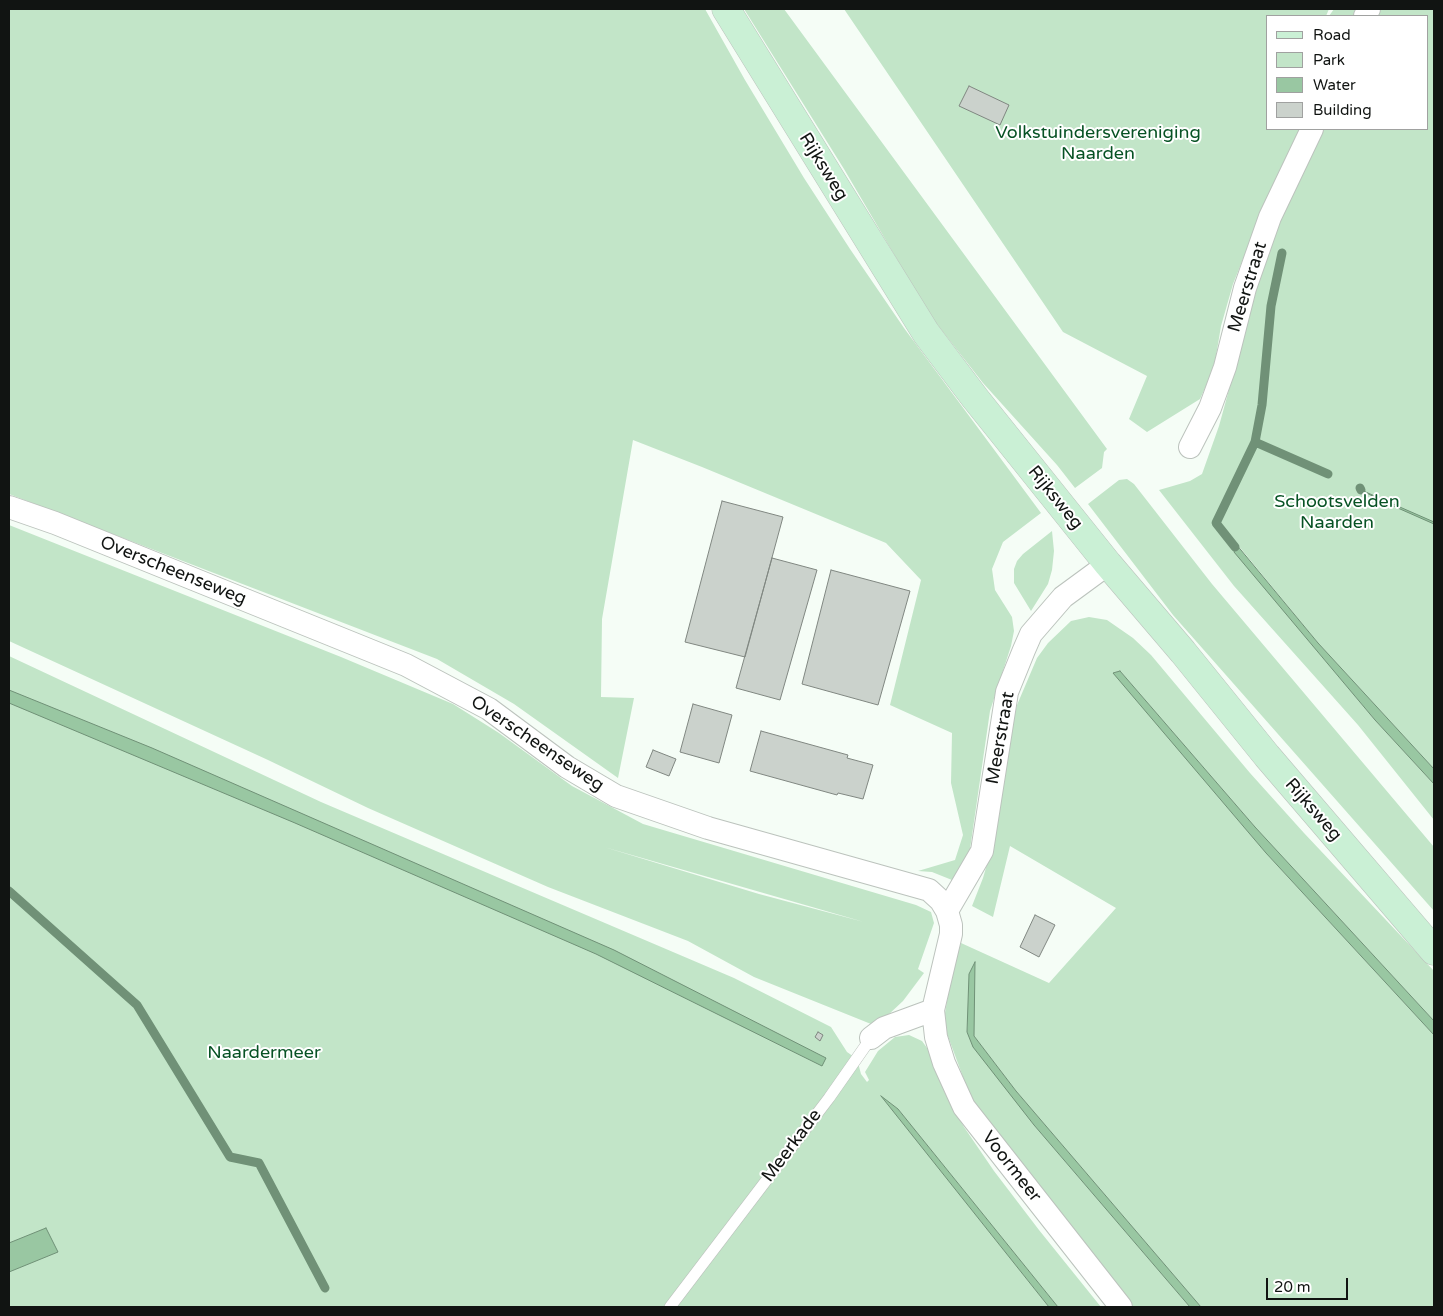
<!DOCTYPE html>
<html>
<head>
<meta charset="utf-8">
<style>
  body { margin:0 }
  #map { position:relative; width:1443px; height:1316px; overflow:hidden; background:#f5fdf6; font-family:"Varela Round",sans-serif }
  canvas { display:block }
  .frame { position:absolute; inset:0; border:10px solid #111412; pointer-events:none }
  .legend { position:absolute; left:1266px; top:15px; width:162px; height:115px; box-sizing:border-box; background:#fff; border:1px solid #a0a1a0; margin:0; padding:6px 9px; list-style:none; font-size:15px; color:#111412 }
  .legend li { display:flex; align-items:center; gap:10px; height:25px }
  .legend b { width:25px; border:1px solid #a0a1a0 }
  .scale { position:absolute; left:1266px; top:1278px; width:82px; height:22px; box-sizing:border-box; border:2px solid #111412; border-top:0; padding-left:6px; font-size:15px; line-height:18px; white-space:nowrap; color:#111412; -webkit-text-stroke:4px #fff; paint-order:stroke }
</style>
</head>
<body>
<div id="map">
<canvas width="1443" height="1316"></canvas>
<div class="frame"></div>
<ul class="legend">
<li><b style="height:6px;background:#caf0d5"></b>Road</li>
<li><b style="height:14px;background:#c2e5c8"></b>Park</li>
<li><b style="height:14px;background:#99c7a2"></b>Water</li>
<li><b style="height:14px;background:#cbd2cc"></b>Building</li>
</ul>
<div class="scale">20 m</div>
</div>
<script>
const ctx = document.querySelector('canvas').getContext('2d');
ctx.lineJoin = 'round';
function fillPath(path, color) { ctx.fillStyle = color; ctx.fill(path, 'evenodd'); }
const toPath = rows => new Path2D(rows.map(r => 'M' + r).join(''));
function trace(path, color, width, dash) { ctx.strokeStyle = color; ctx.lineWidth = width; ctx.lineCap = dash ? 'butt' : 'round'; ctx.setLineDash(dash || []); ctx.stroke(path); }
function drawText(font, color, halo, rows, align = 'center') {
  ctx.font = font + ' "Varela Round",sans-serif'; ctx.lineWidth = 4; ctx.setLineDash([]); ctx.textBaseline = 'middle'; ctx.strokeStyle = halo; ctx.fillStyle = color; for (const [text, x, y, turn = 0] of rows) {
    ctx.save(); ctx.translate(x, y); ctx.rotate((+turn || 0) * Math.PI / 180); ctx.textAlign = isNaN(turn) ? turn : align; if (halo) ctx.strokeText(text, 0, 0); ctx.fillText(text, 0, 0); ctx.restore();
  }
}
const green = toPath([
  [9,9,705,9,745,80,804,178,850,249,904,328,1041,513,1003,542,992,569,995,590,1012,617,1014,631,1011,646,990,711,970,849,962,867,952,880,932,872,918,871,955,860,963,835,951,783,952,733,890,705,921,580,886,543,702,467,633,440,602,619,601,697,634,698,618,778,514,704,437,659,9,494],
  [744,9,784,9,1107,449,1104,452,1102,468,1075,488,1057,465,983,383,929,314,844,169],
  [844,9,1329,9,1326,16,1267,16,1267,129,1302,129,1267,199,1233,284,1221,326,1214,368,1200,399,1147,432,1129,419,1147,376,1063,332],
  [1334,9,1434,9,1434,769,1318,643,1237,544,1234,551,1375,720,1434,784,1434,820,1358,725,1234,586,1159,490,1190,481,1202,474,1219,426,1263,266,1276,227,1323,129,1427,129,1427,16,1329,16],
  [1127,479,1134,484,1212,584,1434,847,1434,911,1173,615,1088,504,1119,480],
  [9,525,341,657,453,704,499,733,572,786,643,824,916,905,931,912,934,923,918,969,924,973,903,1001,887,1016,871,1024,754,977,688,941,548,887,368,808,268,760,9,641],
  [604,847,864,922,759,894],
  [1052,531,1054,551,1052,570,1048,584,1031,611,1014,583,1014,569,1017,561,1023,554],
  [1089,617,1107,620,1133,638,1151,655,1250,773,1304,833,1434,971,1434,1021,1255,827,1120,671,1114,673,1266,853,1434,1035,1434,1307,1201,1307,1016,1091,974,1036,974,964,967,1032,1034,1125,1190,1307,1127,1307,976,1112,946,1031,945,1013,951,977,961,943,1049,983,1116,908,1010,846,993,917,972,906,983,878,994,840,1009,737,1017,705,1037,658,1048,643,1071,621],
  [9,656,321,802,734,978,831,1027,847,1052,857,1059,861,1074,867,1082,869,1080,865,1072,878,1051,895,1037,909,1035,922,1041,930,1052,934,1067,945,1093,964,1127,994,1171,1039,1230,1101,1307,1058,1307,898,1109,883,1098,1049,1307,9,1307]
]);
const water = toPath([
  [1361,490,1434,522,1434,524,1382,501,1361,490],
  [1236,544,1318,643,1434,769,1434,784,1375,720,1234,552,1236,544],
  [1120,671,1255,827,1434,1021,1434,1035,1266,853,1113,673,1120,671],
  [9,690,152,748,614,950,826,1058,822,1066,596,954,295,823,9,703,9,690],
  [975,962,974,1036,1016,1091,1201,1307,1190,1307,1034,1125,973,1047,967,1032,969,974,975,962],
  [881,1096,898,1109,1058,1307,1049,1307,881,1096],
  [46,1228,58,1252,9,1272,9,1243,46,1228]
]);
const stream = toPath([
  [1255,442,1328,474],
  [1360,488,1361,490],
  [1235,547,1216,523,1255,442,1262,405,1271,306,1282,253],
  [9,891,137,1005,230,1157,259,1163,325,1288]
]);
const building = toPath([
  [969,86,1009,105,1000,125,959,106,969,86],
  [722,501,783,517,745,657,685,642,722,501],
  [772,558,817,570,780,700,736,688,772,558],
  [831,570,910,591,878,705,802,684,831,570],
  [693,704,732,715,719,763,680,752,693,704],
  [761,731,848,755,847,758,873,765,863,799,838,793,837,795,750,771,761,731],
  [653,750,676,759,669,776,646,767,653,750],
  [1035,915,1055,925,1039,957,1020,947,1035,915],
  [818,1032,823,1035,820,1041,815,1037,818,1032]
]);
const lane = toPath([
  [670,1307,829,1098,871,1038]
]);
const street = toPath([
  [1365,16,1369,9],
  [1190,447,1210,408,1225,367,1245,288,1270,217,1312,129],
  [9,507,55,523,406,665,489,709,567,767,616,796,708,828,929,890,941,901,947,911,951,925,951,934,933,1010,936,1037,944,1063,964,1107,1121,1307],
  [947,911,982,851,1007,692,1024,650,1031,634,1063,597,1108,564],
  [871,1038,884,1028,933,1010]
]);
const secondary = toPath([
  [726,9,926,333,975,398,1108,564,1183,652,1267,756,1434,951]
]);
const parkNames = [
  ["Volkstuindersvereniging",1098,133],
  ["Naarden",1098,154],
  ["Schootsvelden",1337,502],
  ["Naarden",1337,523],
  ["Naardermeer",264,1053]
];
const streetNames = [
  ["Rijksweg",823,167,58],
  ["Meerstraat",1248,287,-73],
  ["Rijksweg",1055,498,51],
  ["Overscheenseweg",173,571,22],
  ["Meerstraat",1001,738,-80],
  ["Overscheenseweg",537,744,34],
  ["Rijksweg",1313,810,49],
  ["Meerkade",792,1146,-53],
  ["Voormeer",1011,1167,52]
];
fillPath(green, '#c2e5c8');
fillPath(water, '#99c7a2');
trace(water, '#709177', 1);
trace(stream, '#709177', 9);
fillPath(building, '#cbd2cc');
trace(building, '#808781', 1);
trace(lane, '#bcc3bd', 12);
trace(street, '#bcc3bd', 24);
trace(secondary, '#bcc3bd', 29);
trace(lane, '#fff', 11);
trace(street, '#fff', 22);
trace(secondary, '#caf0d5', 28);
drawText('18px', '#075224', '#fff', parkNames);
drawText('18px', '#111412', '#fff', streetNames);
</script>
</body>
</html>
